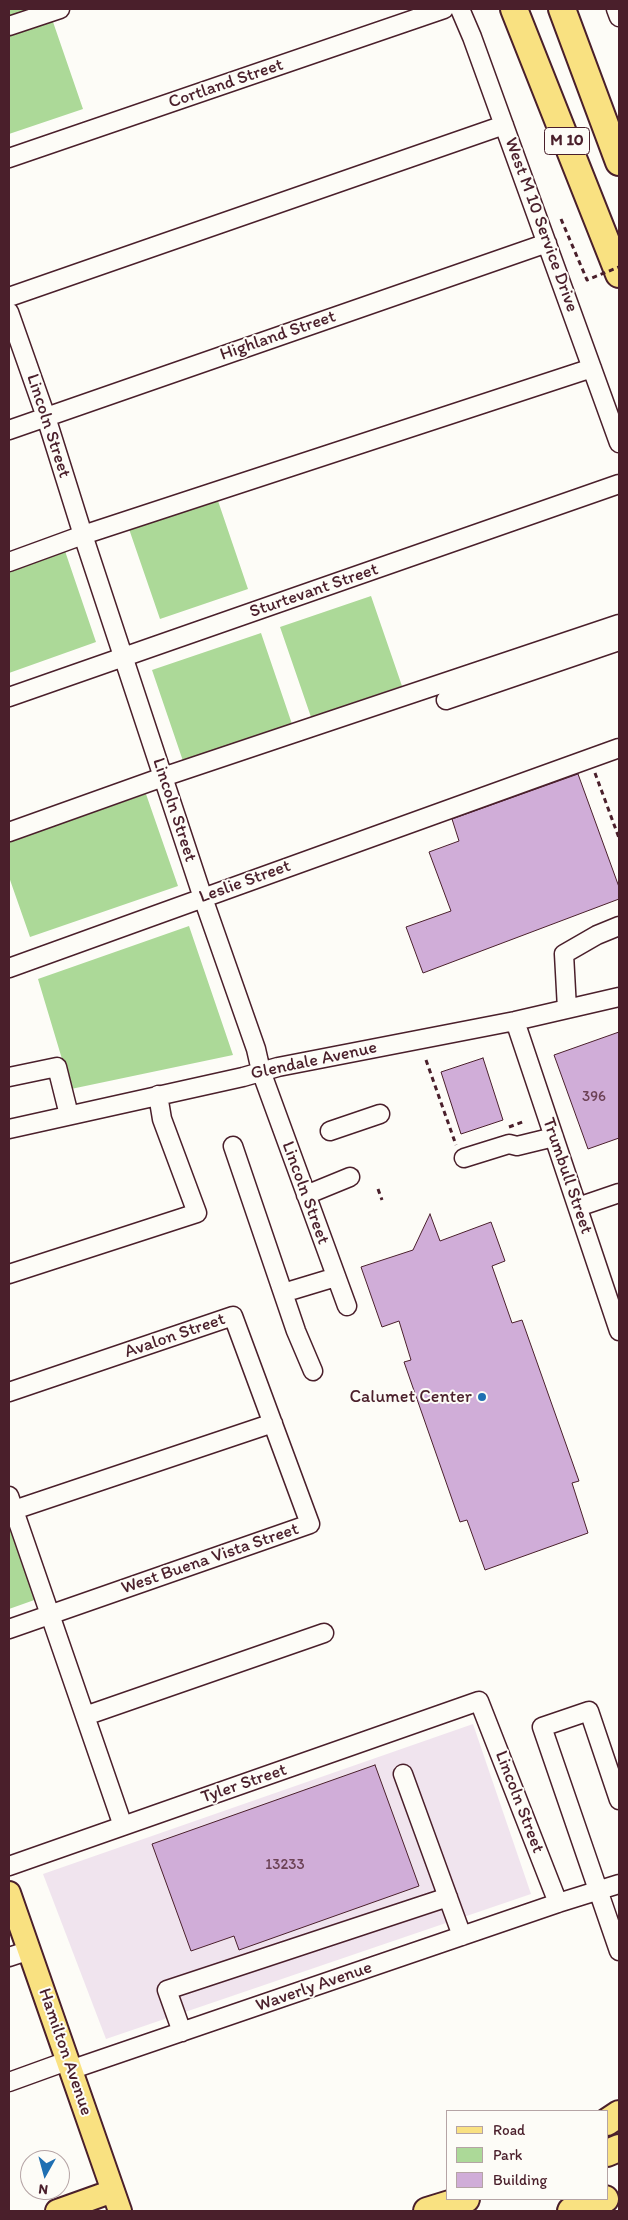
<!DOCTYPE html>
<html>
<head>
<meta charset="utf-8">
<style>
  body { margin:0 }
  #map { position:relative; width:628px; height:2220px; overflow:hidden; background:#fdfcf7; font-family:Itim,sans-serif }
  canvas { display:block }
  .frame { position:absolute; inset:0; border:10px solid #4a1f2b; pointer-events:none }
  .legend { position:absolute; left:446px; top:2110px; width:162px; height:90px; box-sizing:border-box; background:#fdfcf7; border:1px solid #b5a4a5; margin:0; padding:6px 9px; list-style:none; font-size:15px; color:#4a1f2b }
  .legend li { display:flex; align-items:center; gap:10px; height:25px }
  .legend b { width:25px; border:1px solid #b5a4a5 }
  .north { position:absolute; left:20px; top:2150px; width:50px; height:50px; box-sizing:border-box; background:#fdfcf7; border:1px solid #b5a4a5; border-radius:50%; rotate:187deg; font-size:14px; font-weight:700; line-height:20px; text-align:center; color:#4a1f2b }
  .north::after { content:''; display:block; margin:auto; width:18px; height:22px; background:#1f6fb2; clip-path:polygon(50% 0,100% 100%,50% 72%,0 100%) }
</style>
</head>
<body>
<div id="map">
<canvas width="628" height="2220"></canvas>
<div class="frame"></div>
<ul class="legend">
<li><b style="height:6px;background:#f9e181"></b>Road</li>
<li><b style="height:14px;background:#acd998"></b>Park</li>
<li><b style="height:14px;background:#d0add8"></b>Building</li>
</ul>
<div class="north">N</div>
</div>
<script>
const ctx = document.querySelector('canvas').getContext('2d');
ctx.lineJoin = 'round';
function fillPath(path, color) { ctx.fillStyle = color; ctx.fill(path, 'evenodd'); }
const toPath = rows => new Path2D(rows.map(r => 'M' + r).join(''));
function trace(path, color, width, dash) { ctx.strokeStyle = color; ctx.lineWidth = width; ctx.lineCap = dash ? 'butt' : 'round'; ctx.setLineDash(dash || []); ctx.stroke(path); }
function drawText(font, color, halo, rows, align = 'center') {
  ctx.font = font + ' Itim,sans-serif'; ctx.lineWidth = 4; ctx.setLineDash([]); ctx.textBaseline = 'middle'; ctx.strokeStyle = halo; ctx.fillStyle = color; for (const [text, x, y, turn = 0] of rows) {
    ctx.save(); ctx.translate(x, y); ctx.rotate((+turn || 0) * Math.PI / 180); ctx.textAlign = isNaN(turn) ? turn : align; if (halo) ctx.strokeText(text, 0, 0); ctx.fillText(text, 0, 0); ctx.restore();
  }
}
const built = toPath([
  [473,1724,531,1894,106,2039,43,1874]
]);
const green = toPath([
  [9,9,33,9,9,17],
  [52,19,83,109,9,134,9,33],
  [217,498,248,589,160,619,129,529],
  [65,551,96,642,9,673,9,571],
  [371,596,402,686,311,717,280,627],
  [261,633,292,724,183,761,152,670],
  [146,794,178,886,30,937,9,877,9,842],
  [189,926,233,1055,71,1089,38,979],
  [9,1508,40,1598,9,1609]
]);
const building = toPath([
  [578,774,619,887,619,899,423,973,406,927,451,911,429,852,459,841,452,819,578,774],
  [619,1032,619,1138,588,1149,554,1055,619,1032],
  [483,1058,503,1120,461,1134,441,1072,483,1058],
  [430,1214,440,1241,491,1222,505,1261,492,1266,512,1323,522,1320,579,1481,572,1483,588,1533,485,1570,467,1520,460,1522,404,1362,411,1360,399,1321,382,1327,361,1267,413,1250,430,1214],
  [375,1765,419,1886,239,1950,234,1936,191,1951,152,1844,375,1765]
]);
const path = toPath([
  [595,773,619,838],
  [426,1060,456,1145],
  [509,1127,525,1121],
  [378,1189,382,1200]
]);
const minor = toPath([
  [460,9,472,37,619,443],
  [616,9,619,17],
  [9,26,60,9],
  [9,158,444,9],
  [9,297,504,125],
  [9,312,46,417,83,535,203,898,256,1049,261,1071,347,1306],
  [9,430,547,243],
  [9,562,83,535,592,368],
  [9,697,619,484],
  [446,700,619,641],
  [9,832,163,777,619,624],
  [9,968,619,748],
  [567,1009,564,954,597,935,619,926],
  [515,1021,619,1331],
  [9,1077,57,1067,69,1115],
  [9,1129,243,1077,278,1067,515,1021,619,997],
  [330,1131,380,1114],
  [233,1146,296,1331,313,1371],
  [464,1158,509,1144,517,1146,554,1137],
  [306,1195,350,1177],
  [578,1207,619,1193],
  [9,1274,197,1213,162,1119,158,1095],
  [283,1293,336,1277],
  [9,1392,233,1316,310,1524,9,1629],
  [9,1496,123,1826],
  [14,1510,273,1423],
  [85,1716,324,1633],
  [403,1774,462,1936],
  [619,1800,589,1711,542,1727,619,1951],
  [9,1866,479,1701,558,1903],
  [9,1957,30,1950],
  [182,2032,167,1990,448,1897],
  [70,2070,558,1903,619,1884],
  [9,2082,67,2061]
]);
const major = toPath([
  [9,1893,120,2211],
  [57,2211,113,2191]
]);
const highway = toPath([
  [514,9,619,274],
  [562,9,619,162],
  [607,2122,619,2114],
  [607,2153,619,2148],
  [427,2211,466,2199],
  [571,2211,605,2199]
]);
const pathBridge = toPath([
  [561,219,587,280,619,267]
]);
const markers = [
  [482,1397,5,"#1f6fb2"]
];
const numberNames = [
  ["396",594,1097],
  ["13233",285,1865]
];
const shields = [
  [567,141,45]
];
const shieldNames = [
  ["M 10",567,141]
];
const streetNames = [
  ["Cortland Street",226,84,-19],
  ["West M 10 Service Drive",541,225,70],
  ["Highland Street",278,336,-19],
  ["Lincoln Street",48,426,72],
  ["Sturtevant Street",314,591,-19],
  ["Lincoln Street",174,810,72],
  ["Leslie Street",245,882,-20],
  ["Glendale Avenue",314,1061,-12],
  ["Trumbull Street",567,1176,71],
  ["Lincoln Street",305,1193,70],
  ["Avalon Street",175,1336,-19],
  ["West Buena Vista Street",210,1559,-19],
  ["Tyler Street",244,1784,-19],
  ["Lincoln Street",519,1802,69],
  ["Waverly Avenue",314,1987,-19],
  ["Hamilton Avenue",65,2052,71]
];
const poiNames = [
  ["Calumet Center",472,1397]
];
fillPath(built, '#f0e4ee');
fillPath(green, '#acd998');
fillPath(building, '#d0add8');
trace(building, '#4a1f2b', 1);
trace(minor, '#4a1f2b', 21);
trace(major, '#4a1f2b', 26);
trace(highway, '#4a1f2b', 30);
trace(path, '#4a1f2b', 3, [5, 4]);
trace(minor, '#fdfcf7', 18);
trace(major, '#f9e181', 22);
trace(highway, '#f9e181', 26);
trace(pathBridge, '#4a1f2b', 3, [5, 4]);
for (const [x, y, r, color] of markers) { const dot = new Path2D(); dot.arc(x, y, r, 0, 2 * Math.PI); ctx.fillStyle = color; ctx.fill(dot); trace(dot, '#fdfcf7', 2); }
drawText('15px', '#6c4256', null, numberNames);
for (const [x, y, w] of shields) { const box = new Path2D(); box.roundRect(x - w / 2, y - 13.5, w, 27, 4); ctx.fillStyle = '#fdfcf7'; ctx.fill(box); trace(box, '#4a1f2b', 1); }
drawText('bold 16px', '#4a1f2b', null, shieldNames);
drawText('18px', '#4a1f2b', '#fdfcf7', streetNames);
drawText('18px', '#4a1f2b', '#fdfcf7', poiNames, 'right');
</script>
</body>
</html>
